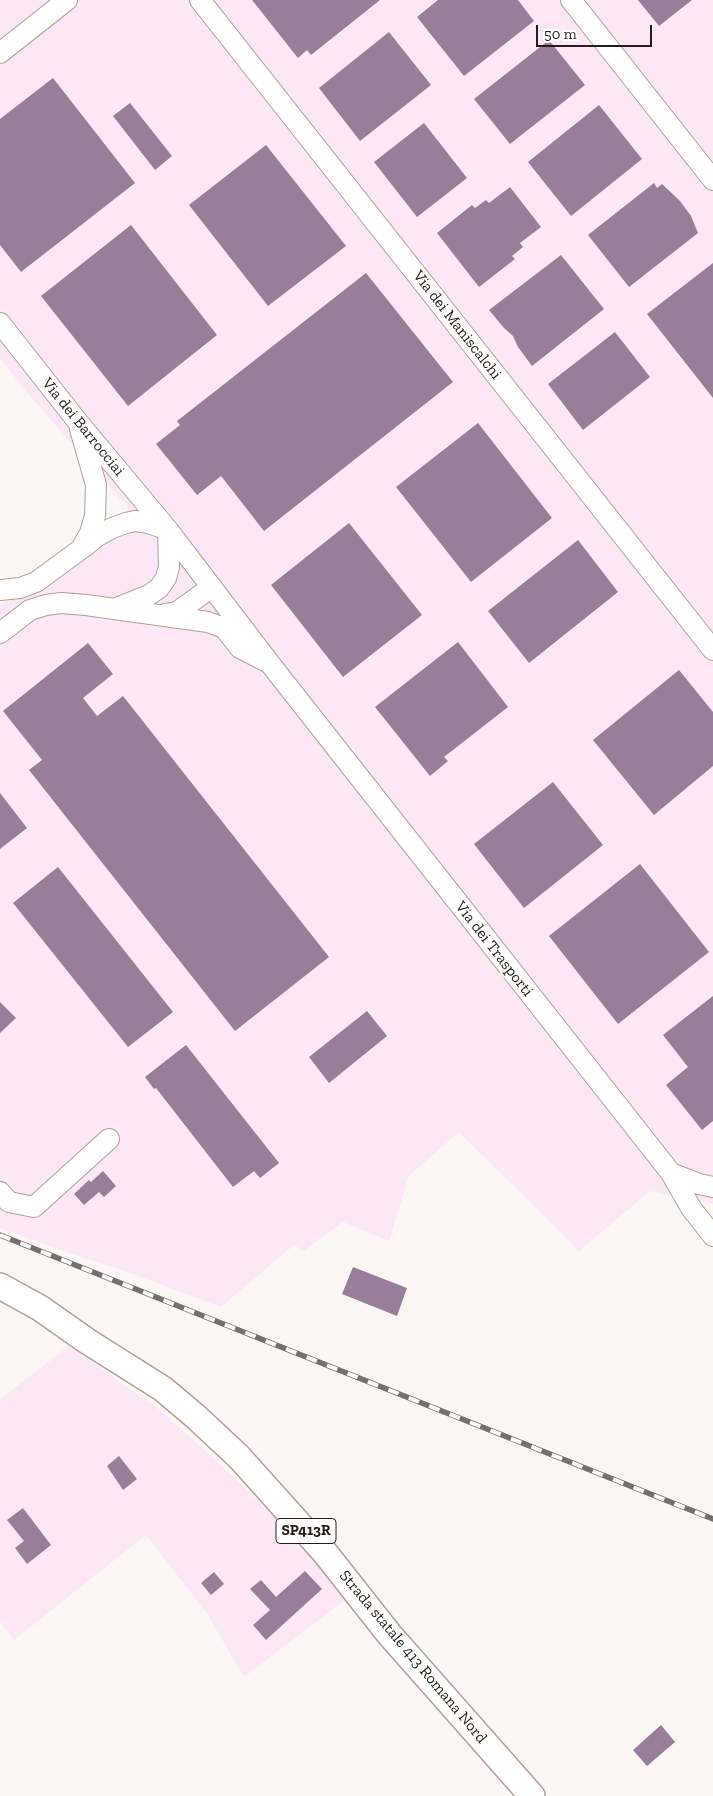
<!DOCTYPE html>
<html>
<head>
<meta charset="utf-8">
<style>
  body { margin:0 }
  #map { position:relative; width:713px; height:1796px; overflow:hidden; background:#fcf7f4; font-family:"Zilla Slab",serif }
  canvas { display:block }
  .scale { position:absolute; left:536px; top:25px; width:116px; height:22px; box-sizing:border-box; border:2px solid #261f19; border-top:0; padding-left:6px; font-size:15px; line-height:18px; white-space:nowrap; color:#261f19; -webkit-text-stroke:4px #fff; paint-order:stroke }
</style>
</head>
<body>
<div id="map">
<canvas width="713" height="1796"></canvas>
<div class="scale">50 m</div>
</div>
<script>
const ctx = document.querySelector('canvas').getContext('2d');
ctx.lineJoin = 'round';
function fillPath(path, color) { ctx.fillStyle = color; ctx.fill(path, 'evenodd'); }
const toPath = rows => new Path2D(rows.map(r => 'M' + r).join(''));
function trace(path, color, width, dash) { ctx.strokeStyle = color; ctx.lineWidth = width; ctx.lineCap = dash ? 'butt' : 'round'; ctx.setLineDash(dash || []); ctx.stroke(path); }
function drawText(font, color, halo, rows, align = 'center') {
  ctx.font = font + ' "Zilla Slab",serif'; ctx.lineWidth = 4.5; ctx.setLineDash([]); ctx.textBaseline = 'middle'; ctx.strokeStyle = halo; ctx.fillStyle = color; for (const [text, x, y, turn = 0] of rows) {
    ctx.save(); ctx.translate(x, y); ctx.rotate((+turn || 0) * Math.PI / 180); ctx.textAlign = isNaN(turn) ? turn : align; if (halo) ctx.strokeText(text, 0, 0); ctx.fillText(text, 0, 0); ctx.restore();
  }
}
const industrial = toPath([
  [0,0,713,0,713,1204,650,1191,579,1251,459,1132,409,1176,389,1241,343,1222,304,1251,294,1245,221,1307,133,1274,72,1254,0,1228,0,606,129,509,24,389,0,358],
  [69,1346,160,1410,223,1467,306,1547,348,1598,244,1677,206,1612,146,1535,14,1640,0,1622,0,1399]
]);
const building = toPath([
  [252,0,380,0,311,55,307,50,298,58],
  [438,0,518,0,534,21,464,76,417,17],
  [638,0,692,0,659,26],
  [389,32,431,85,360,141,319,88],
  [549,40,585,85,510,144,474,99],
  [53,78,135,183,21,272,0,245,0,119],
  [130,103,172,156,155,170,113,116],
  [599,105,642,159,571,216,528,162],
  [424,123,467,178,417,217,374,162],
  [266,145,346,246,268,306,189,205],
  [654,183,657,188,662,184,680,201,691,216,698,233,629,287,588,235],
  [510,187,541,227,520,243,523,247,512,256,515,259,479,287,437,233,472,205,475,208,486,200,489,203],
  [131,225,217,335,128,406,41,296],
  [561,255,604,309,532,366,518,347,513,336,504,328,489,310],
  [713,263,713,398,647,314],
  [366,273,453,382,264,531,221,476,197,495,156,444,180,425,177,421],
  [615,332,650,377,583,430,548,384],
  [478,423,552,518,471,582,396,487],
  [349,523,422,615,343,677,271,585],
  [578,540,618,592,529,663,488,611],
  [458,642,508,707,444,757,448,761,430,776,375,707],
  [88,643,113,674,83,698,97,716,123,696,329,957,235,1031,29,770,42,760,3,711],
  [679,670,713,712,713,766,654,815,593,740],
  [553,782,603,845,524,908,474,844],
  [0,793,27,828,0,849],
  [640,864,709,952,618,1024,549,936],
  [58,867,173,1012,128,1047,13,903],
  [713,996,713,1121,702,1130,666,1085,688,1067,663,1035],
  [0,1002,16,1018,0,1033],
  [367,1011,387,1036,329,1083,309,1057],
  [186,1045,279,1163,260,1178,254,1171,233,1187,156,1088,154,1089,145,1077],
  [103,1171,116,1186,104,1197,99,1192,84,1205,74,1194,89,1180,91,1182],
  [353,1267,407,1288,397,1316,342,1294],
  [119,1456,137,1479,123,1490,107,1466],
  [23,1508,51,1545,27,1564,15,1548,24,1541,7,1520],
  [305,1571,322,1589,266,1640,253,1625,270,1610,250,1589,261,1580,276,1597],
  [214,1572,224,1584,211,1595,201,1583],
  [661,1725,675,1742,647,1766,633,1750]
]);
const minor = toPath([
  [200,0,713,650],
  [571,0,713,180],
  [0,53,67,0],
  [0,323,78,422,168,530,271,665,671,1173,691,1208,713,1236],
  [84,547,96,537,112,528,126,523,135,521,149,523,168,530],
  [0,590,20,588,36,582,81,549,90,533,95,516,96,485,80,429],
  [119,607,149,595,159,588,166,578,169,567,168,530],
  [165,614,177,612,212,587],
  [0,633,30,610,46,605,61,603,86,605,208,622,224,628,240,648,265,661],
  [671,1173,699,1184,713,1187],
  [0,1192,9,1202,34,1207,109,1139]
]);
const major = toPath([
  [0,1286,40,1308,87,1341,163,1389,195,1416,239,1457,326,1554,389,1634,532,1796]
]);
const rail = toPath([
  [0,1235,713,1519]
]);
const shields = [
  [306,1531,60]
];
const shieldNames = [
  ["SP413R",306,1531]
];
const streetNames = [
  ["Via dei Maniscalchi",457,325,52],
  ["Via dei Barrocciai",83,427,51],
  ["Via dei Trasporti",494,949,52],
  ["Strada statale 413 Romana Nord",413,1657,50]
];
fillPath(industrial, '#fce7f7');
fillPath(building, '#987e98');
trace(minor, '#b3a091', 22);
trace(major, '#b3a091', 28);
trace(minor, '#fff', 20);
trace(major, '#fff', 25);
trace(rail, '#76706b', 5.5);
trace(rail, '#fff', 4, [11]);
for (const [x, y, w] of shields) { const box = new Path2D(); box.roundRect(x - w / 2, y - 12.5, w, 25, 4); ctx.fillStyle = '#fff'; ctx.fill(box); trace(box, '#261f19', 1); }
drawText('bold 15px', '#261f19', null, shieldNames);
drawText('16px', '#261f19', '#fff', streetNames);
</script>
</body>
</html>
